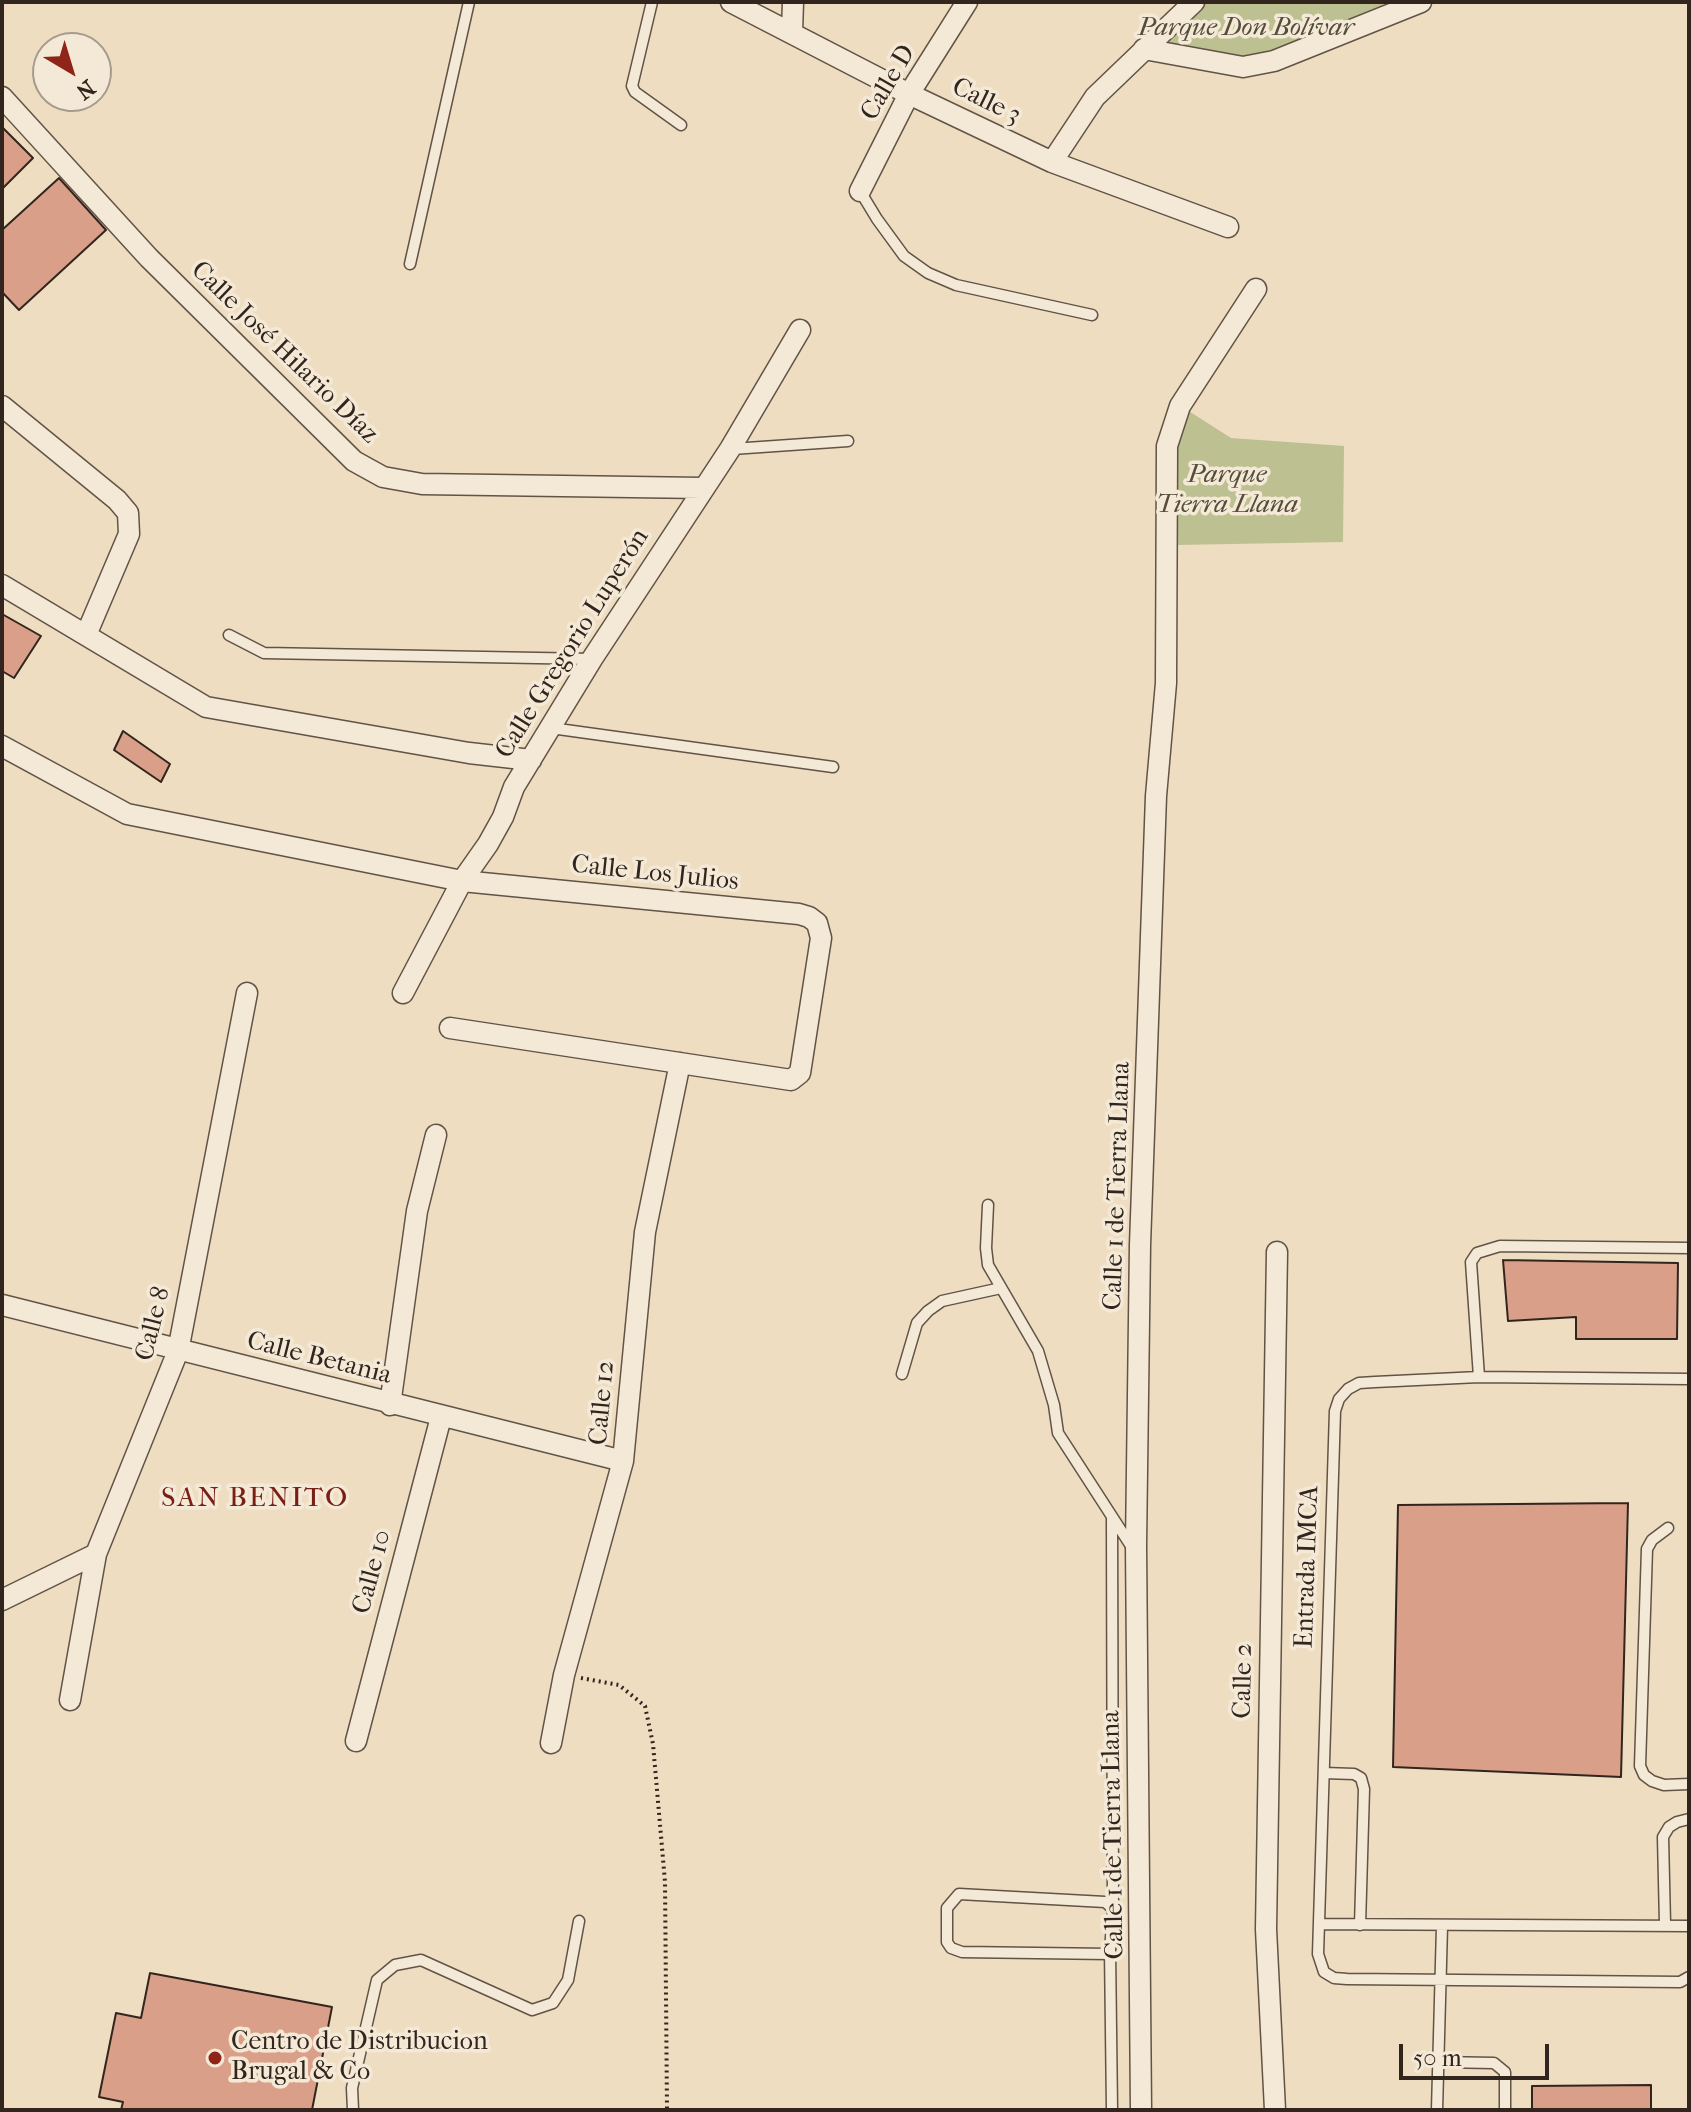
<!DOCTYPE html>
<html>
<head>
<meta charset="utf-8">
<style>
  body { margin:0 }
  #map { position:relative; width:1691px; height:2112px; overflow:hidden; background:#eeddc1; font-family:"IM FELL French Canon",serif }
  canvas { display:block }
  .frame { position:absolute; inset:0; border:4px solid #32251d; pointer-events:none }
  .north { position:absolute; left:32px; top:32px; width:80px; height:80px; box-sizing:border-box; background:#f4e9d7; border:2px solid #a69b8d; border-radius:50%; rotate:142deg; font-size:22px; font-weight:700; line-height:32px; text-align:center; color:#32251d }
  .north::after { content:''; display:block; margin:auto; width:28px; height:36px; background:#8f2418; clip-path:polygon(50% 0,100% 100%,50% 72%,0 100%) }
  .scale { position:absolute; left:1399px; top:2044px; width:150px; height:36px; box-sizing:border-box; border:4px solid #32251d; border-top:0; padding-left:10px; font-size:24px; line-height:28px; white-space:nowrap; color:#32251d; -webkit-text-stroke:6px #f4e9d7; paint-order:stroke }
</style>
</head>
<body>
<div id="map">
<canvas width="1691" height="2112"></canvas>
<div class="frame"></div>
<div class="north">N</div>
<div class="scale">50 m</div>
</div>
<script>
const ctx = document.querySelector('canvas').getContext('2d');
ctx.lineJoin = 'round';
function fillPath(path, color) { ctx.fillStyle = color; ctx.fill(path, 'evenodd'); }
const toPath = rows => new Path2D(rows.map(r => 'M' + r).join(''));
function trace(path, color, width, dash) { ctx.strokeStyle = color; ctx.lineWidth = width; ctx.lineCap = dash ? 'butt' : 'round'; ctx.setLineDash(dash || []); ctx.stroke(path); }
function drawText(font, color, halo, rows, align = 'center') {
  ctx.font = font + ' "IM FELL French Canon",serif'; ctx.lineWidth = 7; ctx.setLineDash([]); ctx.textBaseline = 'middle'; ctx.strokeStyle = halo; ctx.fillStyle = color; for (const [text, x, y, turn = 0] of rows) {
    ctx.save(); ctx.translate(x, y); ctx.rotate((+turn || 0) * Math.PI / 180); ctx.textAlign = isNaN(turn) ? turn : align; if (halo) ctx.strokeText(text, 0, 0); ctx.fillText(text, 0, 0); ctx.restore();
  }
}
const green = toPath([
  [1206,2,1391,2,1340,25,1248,58,1169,44,1170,35],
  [1184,408,1231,438,1344,446,1343,542,1176,545,1172,452]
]);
const building = toPath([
  [2,127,33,158,2,189,2,127],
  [59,178,106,230,19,310,2,292,2,230,59,178],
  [2,614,41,636,14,678,2,671,2,614],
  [123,731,170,764,161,782,114,750,123,731],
  [1503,1260,1678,1263,1677,1339,1576,1339,1576,1317,1508,1321,1503,1260],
  [1628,1503,1621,1777,1393,1767,1398,1505,1628,1503],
  [150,1973,332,2007,312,2110,121,2110,123,2102,99,2097,116,2013,141,2018,150,1973],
  [1651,2085,1651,2110,1532,2110,1532,2086,1651,2085]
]);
const path = toPath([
  [581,1678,619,1685,645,1706,653,1744,665,1882,667,2110]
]);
const service = toPath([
  [652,2,632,86,635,92,681,125],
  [860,191,877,219,904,256,928,273,956,285,1092,315],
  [410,264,469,2],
  [732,449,848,441],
  [229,635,264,653,592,659],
  [551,728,833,767],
  [988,1205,986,1248,988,1265,1038,1351,1054,1405,1058,1433,1133,1549],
  [902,1374,917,1323,928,1311,942,1301,1001,1288],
  [1479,1377,1471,1262,1477,1253,1500,1246,1689,1248],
  [1689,1379,1479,1377,1375,1382,1359,1383,1348,1389,1339,1399,1335,1411,1318,1954,1324,1972,1334,1978,1347,1979,1680,1982,1689,1977],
  [1668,1528,1652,1540,1647,1549,1640,1766,1644,1775,1652,1781,1664,1785,1689,1784],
  [1324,1773,1354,1774,1361,1778,1364,1789,1360,1925],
  [1319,1924,1689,1926],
  [1665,1924,1663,1837,1669,1827,1677,1822,1689,1819],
  [1110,1954,962,1952,951,1948,947,1942,947,1908,959,1894,1105,1902,1111,1907],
  [1439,2062,1494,2063,1505,2072,1505,2110],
  [353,2110,352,2088,377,1980,395,1965,421,1960,532,2010,553,2003,568,1980,579,1921],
  [1112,2110,1110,1950,1113,1913,1112,1518],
  [1437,2110,1442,1926]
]);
const minor = toPath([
  [731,2,909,94,1052,162,1228,227],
  [792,32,793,2],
  [1144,49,1243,67,1274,61,1421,2],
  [2,97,149,258,354,461,383,477,422,484,702,488],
  [1052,162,1095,97,1194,2],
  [860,191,909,94,967,2],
  [2,406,117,500,128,513,129,534,86,635],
  [2,585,206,707,469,753,531,760],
  [2,746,127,814,462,881,799,914,809,917,817,923,821,938,800,1073,791,1080,450,1028],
  [403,993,462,881,488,844,503,817,514,787,592,659,730,449,800,330],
  [2,1305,623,1461],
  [390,1405,417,1211,436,1135],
  [2,1600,96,1554,178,1351,247,993],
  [70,1700,96,1554],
  [356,1741,441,1417],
  [551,1743,564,1675,623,1461,645,1232,680,1063],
  [1141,2110,1136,1545,1140,1245,1156,796,1166,683,1167,446,1180,406,1256,289],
  [1275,2110,1266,1929,1277,1252]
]);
const markers = [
  [215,2058,8,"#8f2418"]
];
const parkNames = [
  ["Parque Don Bolívar",1246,29],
  ["Parque",1227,476],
  ["Tierra Llana",1227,506]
];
const streetNames = [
  ["Calle D",889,83,-60],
  ["Calle 3",986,102,26],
  ["Calle José Hilario Díaz",284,353,44],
  ["Calle Gregorio Luperón",573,644,-58],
  ["Calle Los Julios",655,874,6],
  ["Calle 1 de Tierra Llana",1118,1186,-88],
  ["Calle 8",154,1324,-76],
  ["Calle Betania",319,1359,14],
  ["Calle 12",603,1403,-85],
  ["Entrada IMCA",1308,1567,-88],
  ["Calle 10",373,1572,-75],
  ["Calle 2",1244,1681,-89],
  ["Calle 1 de Tierra Llana",1114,1835,-91]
];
const poiNames = [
  ["Centro de Distribucion",231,2043],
  ["Brugal & Co",231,2073]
];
const neighbourhoodNames = [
  ["SAN BENITO",255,1499]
];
fillPath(green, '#bdc090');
fillPath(building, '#d99f88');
trace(building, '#32251d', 2);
trace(service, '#615346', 13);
trace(minor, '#615346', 23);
trace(path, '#32251d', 4, [2, 4]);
trace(service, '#f4e9d7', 10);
trace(minor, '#f4e9d7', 20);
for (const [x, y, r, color] of markers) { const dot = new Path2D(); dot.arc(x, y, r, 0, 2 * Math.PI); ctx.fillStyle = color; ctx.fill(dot); trace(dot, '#f4e9d7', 3); }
drawText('italic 26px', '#554c3a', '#f4e9d7', parkNames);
drawText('26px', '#32251d', '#f4e9d7', streetNames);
drawText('26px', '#32251d', '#f4e9d7', poiNames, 'left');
ctx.letterSpacing = '2px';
drawText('28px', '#7a1f14', '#f4e9d7', neighbourhoodNames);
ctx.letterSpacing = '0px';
</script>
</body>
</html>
